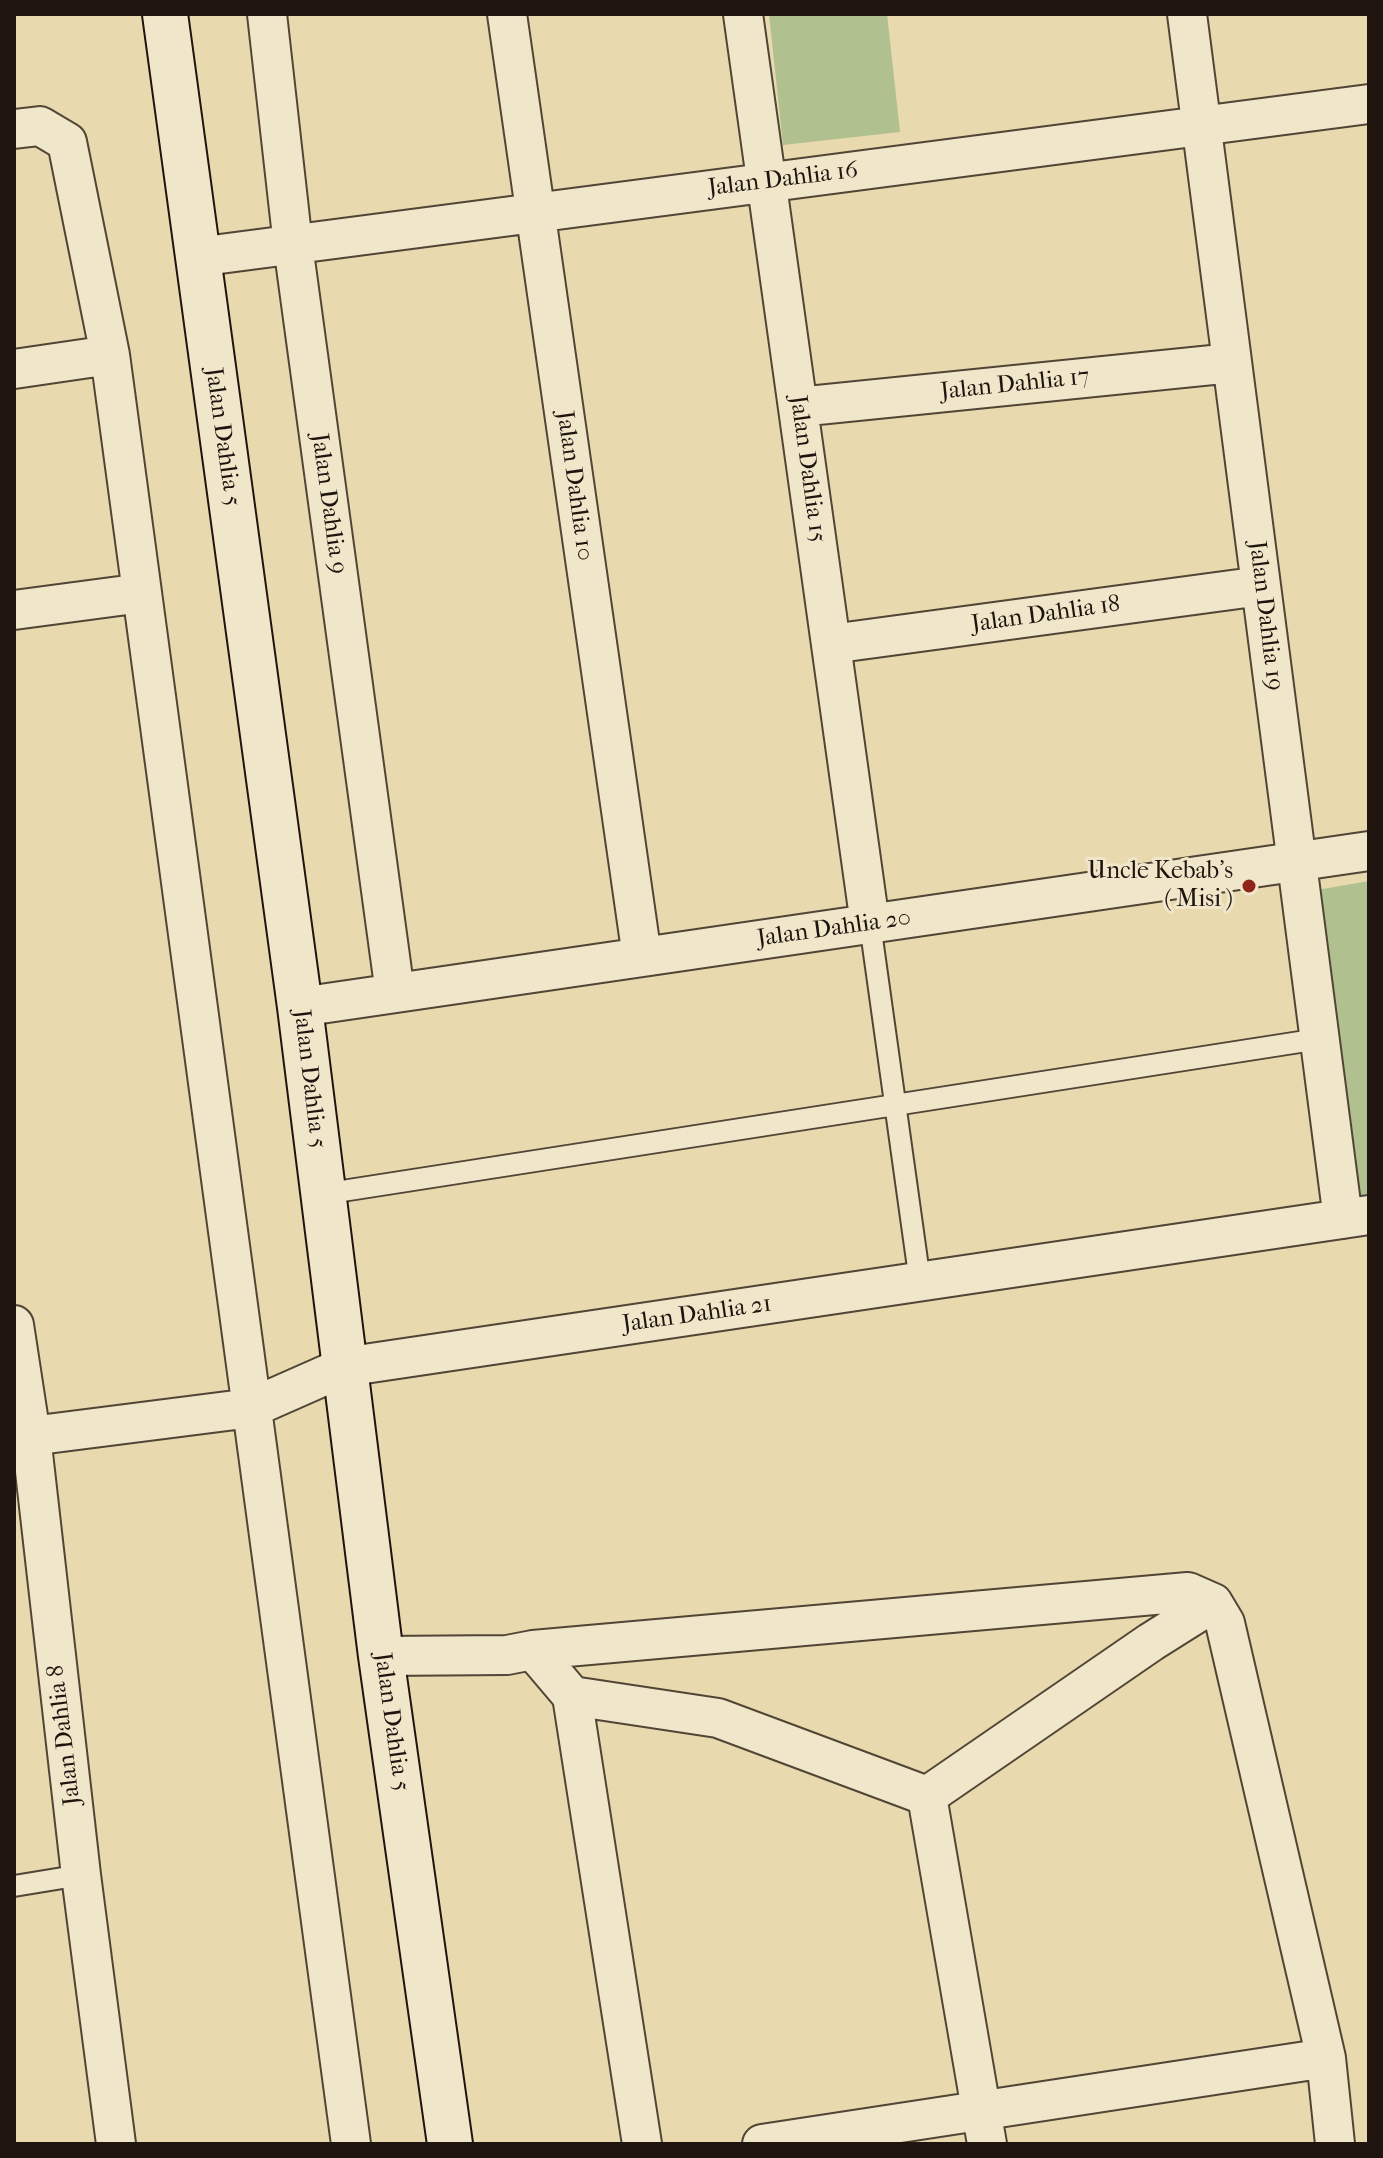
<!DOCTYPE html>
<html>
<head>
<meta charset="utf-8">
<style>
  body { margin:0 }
  #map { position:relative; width:1383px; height:2158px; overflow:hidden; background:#e8d9ae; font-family:"IM FELL French Canon",serif }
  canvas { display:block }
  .frame { position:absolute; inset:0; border:16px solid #1f140e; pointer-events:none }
</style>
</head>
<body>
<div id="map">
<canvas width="1383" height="2158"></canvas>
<div class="frame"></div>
</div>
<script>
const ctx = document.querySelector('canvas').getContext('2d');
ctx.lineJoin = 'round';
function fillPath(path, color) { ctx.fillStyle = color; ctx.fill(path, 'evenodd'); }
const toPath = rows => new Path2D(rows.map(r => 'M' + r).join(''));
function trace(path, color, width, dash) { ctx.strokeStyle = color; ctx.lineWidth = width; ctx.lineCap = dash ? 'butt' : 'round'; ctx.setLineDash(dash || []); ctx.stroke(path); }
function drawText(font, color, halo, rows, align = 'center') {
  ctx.font = font + ' "IM FELL French Canon",serif'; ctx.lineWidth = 6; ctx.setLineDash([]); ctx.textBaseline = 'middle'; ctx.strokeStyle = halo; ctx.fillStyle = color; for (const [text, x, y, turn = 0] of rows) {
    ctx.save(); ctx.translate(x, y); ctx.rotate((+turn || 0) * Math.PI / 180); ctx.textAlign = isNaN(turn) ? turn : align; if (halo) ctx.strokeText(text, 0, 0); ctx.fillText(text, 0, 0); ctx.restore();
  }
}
const green = toPath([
  [769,14,887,14,900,132,783,145],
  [1369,881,1369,1198,1352,1192,1311,891]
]);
const lane = toPath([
  [870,924,920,1282],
  [323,1194,1319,1039],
  [14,1886,81,1875]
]);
const street = toPath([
  [267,14,293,245,395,993],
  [507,14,642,957],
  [743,14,870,924],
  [1187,14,1343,1219],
  [14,129,40,126,67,142,110,355,351,2144],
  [197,257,1369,104],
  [14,369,110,355],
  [798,407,1232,363],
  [14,610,142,593],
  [831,644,1261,586],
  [300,1007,1369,851],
  [14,1325,31,1436,81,1875,116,2144],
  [31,1436,251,1408,344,1367,1369,1215],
  [533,1650,1188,1592,1213,1603],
  [381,1656,507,1655,533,1650,572,1696,642,2144],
  [572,1696,718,1718,927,1796],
  [927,1796,1151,1642,1213,1603,1225,1623,1326,2058,1335,2144],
  [927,1796,987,2144],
  [762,2144,1326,2058]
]);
const secondary = toPath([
  [165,14,300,1007,381,1656,450,2144]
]);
const markers = [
  [1249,886,8,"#8f2418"]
];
const streetNames = [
  ["Jalan Dahlia 16",783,180,-7],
  ["Jalan Dahlia 17",1015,385,-6],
  ["Jalan Dahlia 5",222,437,82],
  ["Jalan Dahlia 15",807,469,82],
  ["Jalan Dahlia 10",574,486,82],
  ["Jalan Dahlia 9",328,504,82],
  ["Jalan Dahlia 18",1046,615,-8],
  ["Jalan Dahlia 19",1265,616,83],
  ["Jalan Dahlia 20",834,929,-8],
  ["Jalan Dahlia 5",309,1079,83],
  ["Jalan Dahlia 21",697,1315,-8],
  ["Jalan Dahlia 5",391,1722,82],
  ["Jalan Dahlia 8",65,1735,-97]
];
const poiNames = [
  ["Uncle Kebab’s",1233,872],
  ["( Misi )",1233,900]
];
fillPath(green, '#b0c08f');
trace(lane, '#514536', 24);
trace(street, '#514536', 42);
trace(secondary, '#1f140e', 48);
trace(lane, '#f0e6ca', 20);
trace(street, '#f0e6ca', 38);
trace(secondary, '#f0e6ca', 44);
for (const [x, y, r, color] of markers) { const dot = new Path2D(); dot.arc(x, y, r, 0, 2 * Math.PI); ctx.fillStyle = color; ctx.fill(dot); trace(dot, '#f0e6ca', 3); }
drawText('24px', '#1f140e', '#f0e6ca', streetNames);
drawText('24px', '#1f140e', '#f0e6ca', poiNames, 'right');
</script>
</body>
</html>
